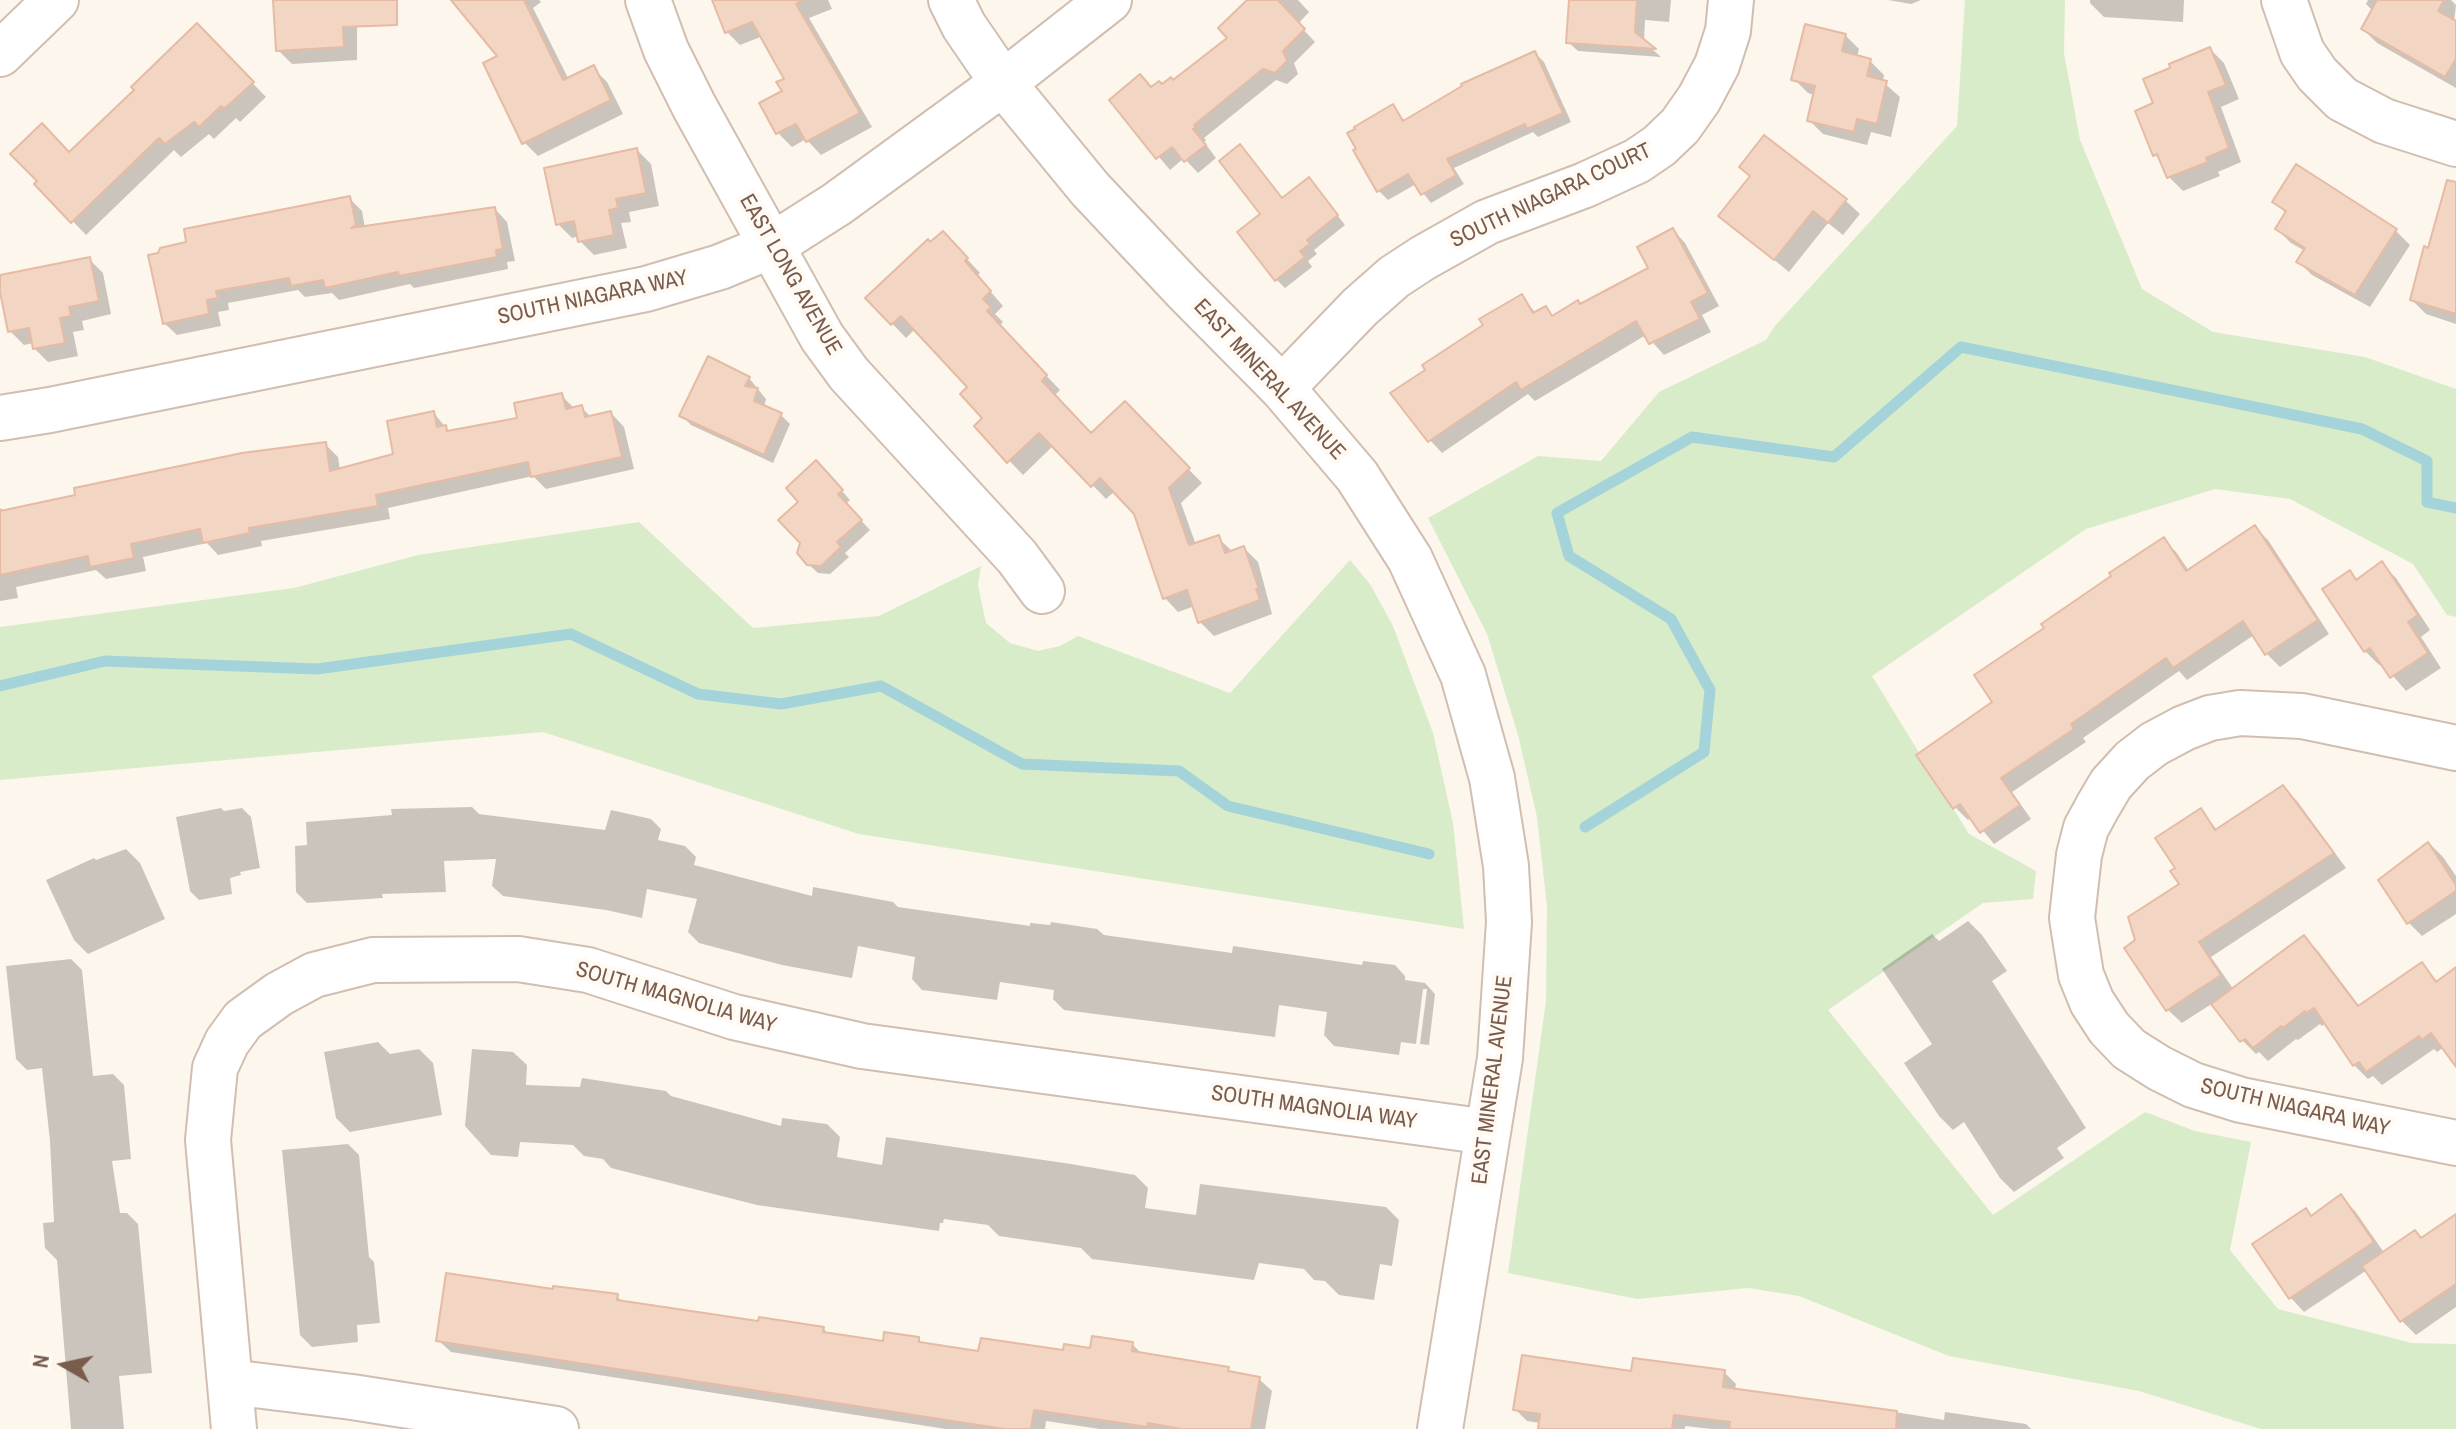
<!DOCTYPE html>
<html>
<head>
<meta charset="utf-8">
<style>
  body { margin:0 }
  #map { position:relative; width:2456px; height:1429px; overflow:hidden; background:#fdf6ec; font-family:"Archivo Narrow",sans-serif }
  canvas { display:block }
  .north { position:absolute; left:24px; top:1325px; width:80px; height:80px; -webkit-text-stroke:6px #fffaf3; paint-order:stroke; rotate:279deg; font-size:22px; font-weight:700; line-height:32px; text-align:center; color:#7a5c4d }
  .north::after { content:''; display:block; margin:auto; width:28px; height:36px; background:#7a5c4d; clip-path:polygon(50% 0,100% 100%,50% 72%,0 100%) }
</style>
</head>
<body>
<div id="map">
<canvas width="2456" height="1429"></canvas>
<div class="north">N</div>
</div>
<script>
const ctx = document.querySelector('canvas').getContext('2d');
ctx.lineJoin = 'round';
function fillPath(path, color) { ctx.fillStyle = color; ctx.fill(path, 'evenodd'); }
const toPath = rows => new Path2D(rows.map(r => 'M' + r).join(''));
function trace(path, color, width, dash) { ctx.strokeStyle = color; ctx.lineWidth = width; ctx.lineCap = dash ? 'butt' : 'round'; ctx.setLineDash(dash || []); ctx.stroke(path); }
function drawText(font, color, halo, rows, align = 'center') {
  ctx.font = font + ' "Archivo Narrow",sans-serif'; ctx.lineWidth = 8; ctx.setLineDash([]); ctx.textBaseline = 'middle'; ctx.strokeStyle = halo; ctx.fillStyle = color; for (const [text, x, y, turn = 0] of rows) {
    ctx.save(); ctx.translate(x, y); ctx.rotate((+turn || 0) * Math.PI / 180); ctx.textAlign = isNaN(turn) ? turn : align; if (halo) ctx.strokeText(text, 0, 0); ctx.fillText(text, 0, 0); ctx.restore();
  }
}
const green = toPath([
  [1965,0,2065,0,2064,53,2080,140,2142,289,2213,332,2365,357,2456,389,2456,617,2447,615,2413,564,2290,499,2215,489,2086,529,1872,676,1969,834,2036,871,2033,899,1983,903,1828,1010,1993,1215,2145,1112,2195,1131,2251,1142,2230,1250,2278,1309,2412,1343,2456,1344,2456,1429,2261,1429,2139,1391,1949,1356,1799,1296,1748,1288,1637,1299,1508,1273,1546,1001,1547,906,1537,817,1518,735,1487,634,1428,518,1538,456,1601,461,1659,392,1766,340,1774,327,1957,126],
  [639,522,753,628,879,616,981,566,978,585,986,623,1010,643,1038,651,1060,646,1078,636,1230,693,1350,560,1370,584,1393,626,1433,733,1453,823,1464,929,859,834,543,732,0,780,0,627,294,588,418,555]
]);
const shadow = toPath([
  [275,0,369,0,357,23,357,60,292,64,278,50],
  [454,0,539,0,541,2,533,8,569,80,593,68,607,82,623,114,538,156,524,142,500,57],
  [714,0,828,0,832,9,809,18,872,127,821,155,806,139,792,147,778,133,786,79,763,36,740,45,726,31],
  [1250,0,1298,0,1309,12,1298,24,1315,42,1294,63,1298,74,1287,84,1276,80,1204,138,1206,140,1204,142,1216,158,1198,173,1184,158,1170,170,1111,100,1174,83,1230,38],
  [1571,0,1671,0,1669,22,1645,20,1644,42,1661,57,1578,51,1568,42],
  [1888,0,1921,0,1911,4],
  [2090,0,2184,0,2183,22,2104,17,2090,3],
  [2368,0,2451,0,2456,5,2454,22,2456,23,2456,88,2377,43,2363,29,2373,11,2366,4],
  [197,26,266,97,240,122,236,118,214,139,209,134,181,157,174,150,86,235,37,184,137,90],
  [1845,35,1859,49,1857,57,1870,61,1884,75,1883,82,1900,97,1891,137,1871,132,1867,145,1823,134,1809,120,1815,95,1808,93,1794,79],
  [2210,49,2224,63,2239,99,2221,107,2241,162,2218,172,2220,176,2183,191,2169,177,2163,163,2155,155,2155,104],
  [1535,53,1544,62,1571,122,1538,137,1533,132,1454,168,1464,184,1431,203,1416,184,1388,200,1379,191,1393,107,1405,121],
  [1765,138,1846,201,1860,214,1843,235,1828,223,1789,272,1721,216,1752,177],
  [637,150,651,164,659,206,629,212,631,222,621,223,627,248,594,255,580,241,579,236,572,238,558,224],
  [2296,166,2396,231,2410,245,2370,307,2312,275,2298,261,2305,251,2291,243,2277,229,2287,214,2274,202],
  [1317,189,1345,225,1314,250,1317,254,1308,261,1312,267,1285,288,1276,279,1283,200],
  [349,198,362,211,365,228,495,209,507,222,515,261,507,262,508,269,414,288,410,284,339,300,332,293,305,297,298,290,228,303,229,310,218,312,221,326,177,335,164,323],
  [2456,227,2456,324,2426,314,2412,300,2430,252],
  [1673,230,1685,243,1719,306,1702,315,1711,332,1664,355,1646,335,1535,401,1528,394,1442,453,1430,440,1486,326,1521,297,1536,313,1546,308,1554,317,1581,306,1651,269],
  [956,247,980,273,977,276,1003,306,995,314,1003,322,999,326,1060,390,1054,396,1092,436,1125,404,1202,483,1181,503,1196,545,1218,538,1233,552,1244,548,1258,562,1272,614,1214,636,1200,622,1195,606,1178,612,1165,598,1136,513,1115,491,1106,499,1054,445,1023,475,976,426,985,418,970,387,916,328,906,338,868,298],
  [89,259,103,273,111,314,82,321,84,330,73,332,78,356,48,362,34,348,33,343,24,345,10,331,0,277],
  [749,378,766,399,764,408,781,415,790,424,773,463,691,425,682,416],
  [561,395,575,409,581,407,592,418,611,413,624,427,634,469,546,489,533,476,388,508,390,519,261,541,262,546,218,555,207,543,143,557,146,571,106,579,96,570,16,587,18,598,0,601,0,508,5,512,325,444,338,457,340,470,395,455,434,413,450,433,520,419],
  [825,472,850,500,846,504,870,530,845,553,849,557,830,574,818,573,808,564,802,543,800,502],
  [2255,527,2268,540,2329,634,2280,667,2267,654,2254,635,2187,680,2179,671,2083,738,2086,742,2012,792,2031,819,1994,844,1972,817,1968,820,1955,807,1995,702,2047,629,2163,539,2176,552,2189,571],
  [2382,564,2396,578,2430,630,2421,637,2441,668,2406,691,2382,663,2379,665,2365,651,2349,573,2358,581],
  [2283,787,2297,801,2346,868,2211,957,2234,990,2304,937,2318,951,2360,1007,2422,965,2438,982,2456,969,2456,1064,2444,1047,2437,1052,2434,1049,2382,1085,2373,1076,2368,1079,2354,1065,2326,1023,2322,1026,2320,1024,2298,1040,2296,1039,2268,1061,2259,1052,2256,1054,2242,1040,2213,1003,2182,1023,2168,1010,2137,940,2182,885,2178,868,2201,811,2218,831],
  [472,807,479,814,605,830,611,810,651,819,661,829,658,840,685,846,696,857,694,865,812,896,813,887,893,902,898,907,1030,926,1030,923,1050,925,1051,922,1097,929,1104,935,1232,953,1233,946,1362,965,1363,961,1395,965,1405,976,1405,980,1425,983,1435,994,1429,1045,1420,1044,1427,989,1423,989,1416,1044,1401,1042,1399,1055,1334,1046,1324,1035,1327,1012,1279,1005,1275,1037,1064,1010,1053,999,1054,990,1000,982,997,1000,922,990,912,979,915,957,858,946,852,978,782,965,699,943,688,932,697,899,647,889,642,918,606,910,503,896,492,886,496,859,444,861,446,892,382,894,383,898,307,903,296,892,295,846,307,845,306,822,392,815,391,809],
  [221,808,224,811,242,808,251,817,260,868,240,872,241,875,230,878,232,894,199,900,190,891,176,817],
  [2429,843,2443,857,2456,876,2456,914,2422,936,2408,922,2380,880],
  [126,849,140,863,165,919,88,954,74,940,46,880,94,858,96,860],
  [1968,921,1982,935,2007,971,1992,981,2086,1128,2057,1148,2064,1158,2014,1192,2000,1178,1964,1122,1953,1130,1939,1116,1904,1063,1932,1044,1882,969,1932,934,1939,941],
  [71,959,82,970,93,1076,113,1074,124,1085,131,1159,112,1161,120,1213,127,1213,138,1224,152,1373,119,1376,124,1429,71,1429,57,1260,45,1248,43,1223,54,1222,50,1141,42,1068,27,1070,16,1059,6,966],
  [378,1042,390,1054,419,1049,433,1063,442,1115,350,1132,336,1118,324,1052],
  [472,1049,513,1052,527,1065,526,1085,580,1087,582,1078,666,1091,671,1096,781,1126,782,1118,827,1124,840,1137,837,1157,882,1165,886,1137,1071,1164,1135,1175,1148,1188,1145,1208,1196,1215,1200,1184,1386,1207,1399,1220,1392,1266,1380,1264,1374,1300,1339,1295,1325,1281,1314,1280,1304,1269,1259,1263,1254,1280,1092,1259,1081,1248,999,1236,988,1225,944,1219,943,1223,940,1223,939,1231,757,1205,611,1168,603,1159,584,1156,573,1145,520,1142,518,1157,491,1155,465,1126],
  [348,1144,359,1155,369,1257,374,1262,380,1323,357,1325,358,1342,312,1347,300,1335,282,1150],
  [2341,1197,2355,1211,2385,1254,2456,1227,2456,1307,2416,1335,2402,1321,2367,1270,2304,1312,2291,1298,2255,1244,2312,1217],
  [554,1292,617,1296,623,1303,760,1323,823,1328,829,1335,885,1343,918,1339,924,1345,980,1354,1064,1352,1132,1344,1143,1355,1228,1369,1233,1374,1259,1379,1272,1391,1265,1429,1100,1429,1046,1421,1045,1429,946,1429,451,1352,438,1340],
  [1724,1372,1736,1384,1735,1390,1846,1406,1846,1404,1944,1420,1945,1412,2026,1424,2031,1429,1712,1429,1685,1426,1685,1429,1541,1429,1540,1423,1527,1421,1515,1409,1633,1373]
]);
const stream = toPath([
  [0,686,105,661,317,669,571,634,698,694,781,704,881,686,1022,764,1179,771,1228,806,1429,854],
  [1585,827,1704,752,1710,690,1671,619,1569,556,1557,513,1692,437,1834,457,1961,347,2362,429,2427,461,2427,502,2456,508]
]);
const building = toPath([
  [273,0,397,0,397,25,343,27,344,47,276,51,273,0],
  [451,0,524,0,563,80,594,65,611,100,522,144,483,63,497,56,451,0],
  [712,0,802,0,796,4,860,113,806,142,796,124,776,134,759,103,782,91,776,82,784,79,752,22,725,33,712,0],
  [1247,0,1278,0,1305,29,1283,51,1287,61,1275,73,1263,69,1194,125,1196,127,1193,129,1206,145,1184,162,1172,147,1156,159,1109,100,1140,74,1151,87,1159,81,1162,84,1171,77,1173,80,1227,38,1218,28,1247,0],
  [1569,0,1637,0,1635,32,1656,49,1566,43,1569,0],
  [2377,0,2444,0,2438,11,2456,21,2456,59,2445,77,2361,29,2377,0],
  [197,23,254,82,224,109,221,106,199,127,194,122,165,144,159,138,71,223,34,184,37,181,10,154,42,123,69,152,134,90,131,87,197,23],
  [1805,24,1846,34,1842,51,1871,59,1867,76,1887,81,1877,124,1857,119,1854,132,1807,121,1815,86,1791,80,1805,24],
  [2210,47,2226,85,2208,92,2229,148,2206,158,2208,162,2167,178,2157,154,2153,156,2135,111,2153,103,2143,79,2170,68,2169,64,2210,47],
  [1535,51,1563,113,1527,129,1525,124,1447,159,1456,175,1421,195,1408,174,1377,192,1353,150,1356,149,1347,133,1355,129,1354,127,1393,104,1403,121,1462,86,1461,84,1535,51],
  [1764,135,1847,199,1828,223,1813,211,1774,260,1718,216,1750,176,1739,167,1764,135],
  [1240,144,1282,198,1309,177,1338,215,1307,240,1310,244,1300,251,1305,257,1275,281,1237,232,1260,214,1219,161,1240,144],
  [637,148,646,193,616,199,618,208,609,210,614,235,578,242,574,221,556,225,544,168,637,148],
  [2296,164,2397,229,2355,295,2296,262,2305,248,2275,229,2286,211,2272,202,2296,164],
  [2447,180,2456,182,2456,314,2410,300,2424,246,2428,248,2447,180],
  [350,196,356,225,351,228,495,207,503,249,496,250,497,257,399,276,398,272,325,288,323,280,291,286,289,278,216,291,218,298,207,300,209,314,163,324,148,255,158,253,160,248,186,242,184,229,350,196],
  [1673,228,1708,293,1691,302,1700,319,1649,344,1636,321,1521,390,1516,382,1428,442,1390,393,1425,370,1422,365,1483,325,1479,319,1522,294,1533,313,1546,306,1552,316,1578,300,1580,304,1648,268,1637,247,1673,228],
  [943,231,968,258,965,261,991,291,983,299,991,307,987,311,1047,375,1042,381,1091,433,1125,401,1190,468,1169,488,1189,545,1219,535,1225,553,1244,546,1259,589,1256,589,1260,600,1198,623,1187,590,1163,599,1134,514,1100,478,1091,487,1039,433,1007,463,974,426,982,418,960,394,967,387,901,316,891,325,865,298,928,239,930,242,943,231],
  [90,257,99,301,69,307,71,316,60,318,65,343,33,349,29,328,8,332,0,292,0,275,90,257],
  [708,356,750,377,745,386,758,388,754,401,782,413,764,455,679,416,708,356],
  [562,393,566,409,582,405,585,417,611,411,622,457,531,477,528,462,376,495,378,506,249,528,250,533,203,543,200,529,131,544,134,558,90,567,88,556,0,575,0,511,75,495,74,488,242,453,326,442,330,471,393,454,387,421,434,411,437,427,446,425,447,431,517,418,514,403,562,393],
  [816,460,843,490,838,494,862,520,837,542,841,547,821,566,807,565,797,553,800,543,778,520,798,502,786,488,816,460],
  [2255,525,2318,620,2265,655,2243,621,2173,668,2166,658,2071,724,2074,729,2001,778,2020,805,1980,833,1960,804,1953,809,1916,755,1992,702,1974,675,2044,628,2041,624,2111,576,2109,573,2164,537,2186,571,2255,525],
  [2382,561,2418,615,2408,622,2428,653,2390,678,2370,648,2364,652,2322,589,2350,570,2356,580,2382,561],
  [2283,785,2334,853,2199,942,2221,975,2166,1011,2124,948,2135,940,2128,917,2179,884,2170,871,2175,868,2155,838,2201,808,2215,830,2283,785],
  [2428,842,2456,885,2456,891,2407,924,2378,880,2428,842],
  [2304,935,2358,1006,2422,962,2436,982,2456,967,2456,1067,2431,1033,2422,1040,2419,1036,2366,1072,2359,1062,2353,1066,2314,1008,2306,1013,2305,1011,2283,1028,2281,1026,2253,1048,2245,1039,2240,1042,2211,1004,2304,935],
  [2341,1194,2374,1242,2289,1299,2252,1244,2306,1208,2311,1216,2341,1194],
  [2456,1214,2456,1284,2400,1322,2362,1266,2415,1230,2421,1238,2456,1214],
  [446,1273,553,1289,553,1286,611,1293,618,1294,617,1300,758,1321,759,1317,824,1327,823,1332,883,1341,884,1332,919,1337,919,1342,978,1351,981,1338,1063,1350,1064,1344,1090,1348,1092,1336,1133,1342,1132,1351,1229,1367,1228,1371,1260,1377,1251,1429,1181,1429,1148,1423,1148,1427,1034,1410,1031,1429,1004,1429,436,1341,446,1273],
  [1522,1355,1631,1371,1633,1358,1725,1370,1723,1387,1897,1411,1896,1429,1729,1429,1730,1422,1674,1415,1672,1429,1538,1429,1540,1414,1513,1410,1522,1355]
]);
const minor = toPath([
  [648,0,666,50,694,106,822,337,849,374,1017,557,1042,591],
  [951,0,964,26,1003,83,1090,189,1184,289,1282,388,1357,476,1410,559,1463,675,1492,778,1506,866,1509,922,1500,1058,1440,1429],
  [2284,0,2302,52,2317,74,2342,99,2384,121,2456,144],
  [0,54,56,0],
  [1282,388,1360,307,1394,277,1423,258,1487,222,1585,185,1637,161,1659,146,1680,126,1699,99,1717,65,1728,31,1731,0],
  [0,418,50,410,646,289,720,267,771,246,837,204,1003,83,1109,0],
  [2456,748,2302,716,2240,713,2210,718,2184,728,2154,744,2132,761,2111,784,2098,806,2086,828,2079,855,2072,918,2081,975,2092,1002,2109,1028,2129,1049,2159,1068,2193,1085,2241,1100,2456,1143],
  [230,1382,352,1397,556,1429],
  [234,1429,208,1140,215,1068,227,1042,243,1020,279,994,314,975,373,960,518,959,588,970,734,1017,862,1046,1488,1132]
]);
const streetNames = [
  ["SOUTH NIAGARA COURT",1551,196,-25],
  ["EAST LONG AVENUE",790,275,60],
  ["SOUTH NIAGARA WAY",593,298,-12],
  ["EAST MINERAL AVENUE",1269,380,47],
  ["SOUTH MAGNOLIA WAY",676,998,16],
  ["EAST MINERAL AVENUE",1493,1080,-83],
  ["SOUTH MAGNOLIA WAY",1314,1108,8],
  ["SOUTH NIAGARA WAY",2295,1108,13]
];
fillPath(green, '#d8ecc9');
fillPath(shadow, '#0003');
trace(stream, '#a5d3da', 11);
fillPath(building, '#f3d5c3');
trace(building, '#e6bba3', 2);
trace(minor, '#d1beb0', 48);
trace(minor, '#fff', 44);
drawText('22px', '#7a5c4d', '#fffaf3', streetNames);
</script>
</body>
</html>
